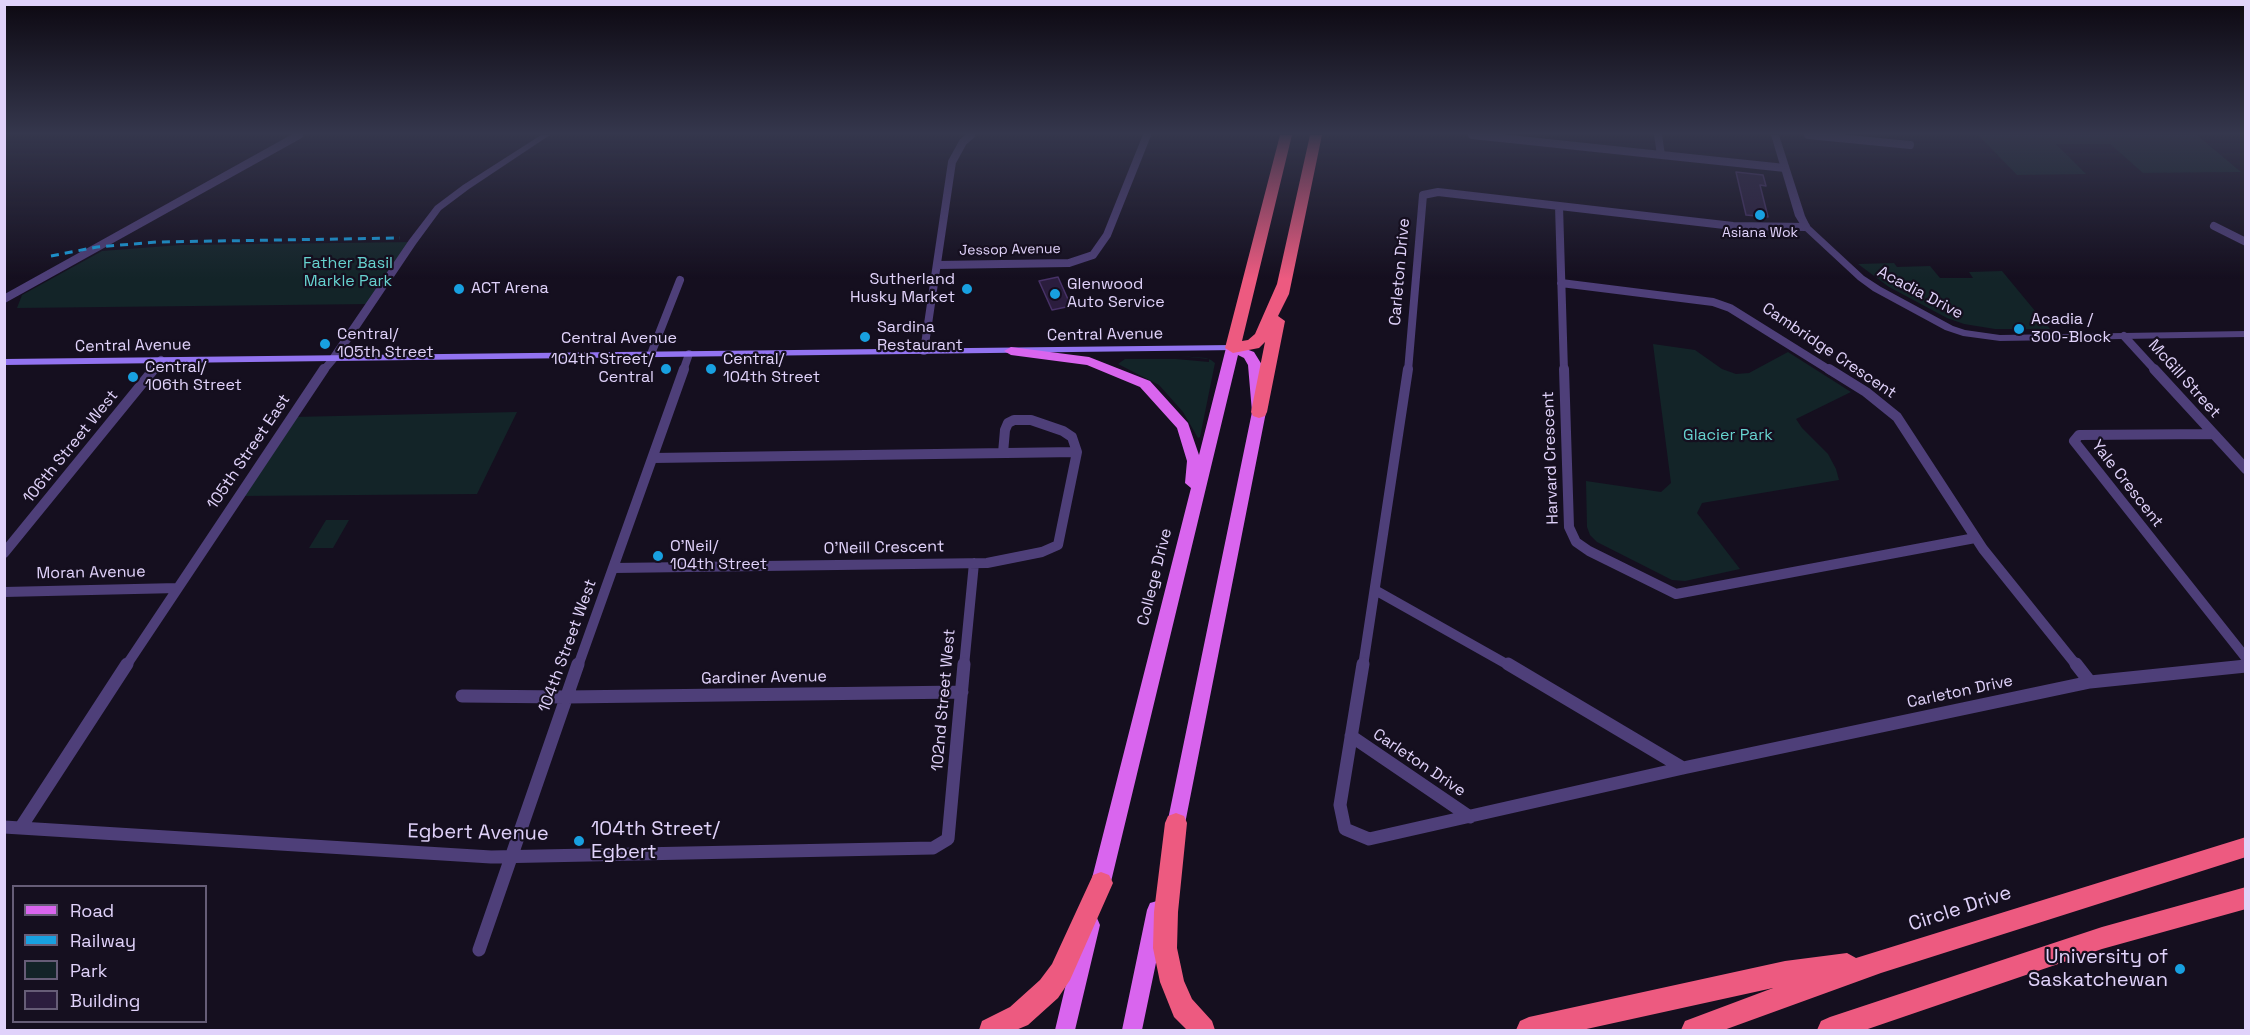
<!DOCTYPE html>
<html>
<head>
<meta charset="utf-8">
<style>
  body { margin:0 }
  #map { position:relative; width:2250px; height:1035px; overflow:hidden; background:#150f1f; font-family:"Space Grotesk",sans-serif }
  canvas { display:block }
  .frame { position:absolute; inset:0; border:6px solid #e0d2fa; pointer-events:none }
  .legend { position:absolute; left:12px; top:885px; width:195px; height:138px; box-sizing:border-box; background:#150f1f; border:2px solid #665d77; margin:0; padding:8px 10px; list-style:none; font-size:18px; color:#e0d2fa }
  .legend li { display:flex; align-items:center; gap:12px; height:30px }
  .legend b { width:30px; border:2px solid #665d77 }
</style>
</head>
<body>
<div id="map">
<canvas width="2250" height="1035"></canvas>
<div class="frame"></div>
<ul class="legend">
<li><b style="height:8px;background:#d965ee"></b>Road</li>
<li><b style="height:8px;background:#18a0e0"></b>Railway</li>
<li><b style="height:16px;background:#132428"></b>Park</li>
<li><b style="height:16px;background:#2b1d3e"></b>Building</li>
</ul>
</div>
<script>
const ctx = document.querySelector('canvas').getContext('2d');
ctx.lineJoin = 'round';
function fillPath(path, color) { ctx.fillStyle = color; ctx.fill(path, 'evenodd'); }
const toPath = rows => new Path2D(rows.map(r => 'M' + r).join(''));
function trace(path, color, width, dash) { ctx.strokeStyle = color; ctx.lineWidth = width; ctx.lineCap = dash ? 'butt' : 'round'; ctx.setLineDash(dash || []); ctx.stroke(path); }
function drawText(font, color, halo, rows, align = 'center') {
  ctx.font = font + ' "Space Grotesk",sans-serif'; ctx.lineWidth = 4.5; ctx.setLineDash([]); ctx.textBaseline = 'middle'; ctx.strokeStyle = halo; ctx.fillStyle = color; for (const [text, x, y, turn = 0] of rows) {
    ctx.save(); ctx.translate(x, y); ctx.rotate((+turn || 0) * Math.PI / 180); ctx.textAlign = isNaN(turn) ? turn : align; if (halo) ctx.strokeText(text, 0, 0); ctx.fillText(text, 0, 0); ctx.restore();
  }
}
const green = toPath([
  [1978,135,2197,135,2241,172,2143,173,2110,144,2056,144,2086,174,2017,175],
  [412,242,372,304,17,308,22,295,102,251,180,245],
  [1894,263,1897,267,1930,266,1940,278,1973,278,1969,272,2002,271,2050,329,1995,329,1964,324,1947,318,1889,287,1858,264],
  [1653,344,1695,350,1722,369,1736,374,1749,373,1788,352,1851,392,1796,419,1802,428,1828,454,1836,469,1839,480,1702,503,1697,513,1740,569,1685,581,1672,580,1597,542,1590,535,1587,527,1586,481,1661,492,1671,483],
  [1179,356,1206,358,1211,360,1215,363,1200,437,1198,438,1183,412,1159,385,1118,364,1125,359,1176,359,1209,362,1209,359],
  [517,412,477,494,240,496,292,417],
  [326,520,349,520,333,548,309,548]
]);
const building = toPath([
  [1736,172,1763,175,1766,186,1760,185,1768,217,1746,215,1736,172],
  [1058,277,1071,306,1052,310,1039,281,1058,277]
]);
const minorFar2 = toPath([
  [1472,135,1785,168],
  [1658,135,1661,155],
  [1808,135,1910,145],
  [1559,206,1564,371],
  [2214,226,2246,242],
  [937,265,1069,263,1093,255,1107,235,1147,135],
  [1561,283,1713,302,1730,308,1831,371],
  [4,299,299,135],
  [2124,336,2156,371],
  [924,351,952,162,963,142,971,135],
  [651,354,680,280],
  [152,371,161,360],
  [323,371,334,358],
  [683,371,689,354],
  [1408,371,1423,195,1438,192,1733,226,1806,227]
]);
const minorFar1 = toPath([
  [1564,369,1569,527,1576,542,1589,551,1676,594,1975,538],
  [1829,369,1866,392,1897,417,1983,549,2077,666],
  [2154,369,2246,469],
  [2214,434,2079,435,2074,441,2246,658],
  [653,458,1077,452],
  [4,553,154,369],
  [614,568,987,563,1042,552,1058,545,1077,452,1072,437,1063,431,1031,420,1014,420,1008,423,1005,430,1003,453],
  [1375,590,1510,666],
  [4,592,178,588],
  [126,666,324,369],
  [578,666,684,369],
  [964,666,974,563],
  [1363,666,1408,369]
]);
const minor = toPath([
  [1363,664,1340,805,1345,829,1369,839,1683,768,2090,682,2246,666],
  [1508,664,1683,768],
  [2076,664,2090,682],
  [462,696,566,697,962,692],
  [1351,736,1470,817],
  [4,827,491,857,933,848,948,839,964,664],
  [21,827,127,664],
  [479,950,578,664]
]);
const tertiary = toPath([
  [541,135,550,135,469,189,441,210,416,244,338,360,330,360,329,358,330,356,409,240,435,206,463,185,541,135],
  [1771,135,1779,135,1805,216,1810,226,1864,276,1881,287,1953,326,1965,330,2000,335,2246,331,2246,337,2000,341,1963,336,1945,330,1873,291,1858,280,1803,229,1795,216,1771,135]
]);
const secondary = toPath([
  [1233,345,1237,346,1238,348,1237,350,4,365,4,359,1233,345]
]);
const primary = toPath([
  [1233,344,1254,352,1262,365,1266,412,1183,834,1181,840,1174,842,1167,840,1165,834,1252,412,1248,365,1244,358,1238,355,1109,890,1106,896,1099,899,1092,896,1089,890,1191,488,1185,483,1187,461,1177,428,1140,387,1087,365,1011,355,1004,351,1011,347,1089,357,1150,381,1188,423,1199,455,1226,348,1233,344],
  [1157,901,1164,903,1167,910,1142,1030,1122,1030,1147,910,1150,903,1157,901],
  [1090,916,1097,918,1100,925,1075,1030,1055,1030,1080,925,1083,918,1090,916]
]);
const motorway = toPath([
  [1280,135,1292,135,1242,341,1248,340,1255,334,1277,284,1310,135,1322,135,1289,294,1278,316,1285,321,1267,412,1265,416,1259,418,1253,416,1251,412,1265,342,1259,348,1233,353,1225,348,1280,135],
  [1176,813,1184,816,1187,823,1178,912,1177,948,1184,981,1192,999,1212,1021,1215,1030,1187,1030,1174,1017,1160,982,1153,948,1154,912,1165,823,1168,816,1176,813],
  [2246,837,2246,857,1881,973,1724,1030,1681,1030,1685,1021,1773,988,1582,1030,1516,1030,1520,1021,1529,1017,1785,961,1847,953,1856,958,2246,837],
  [1101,872,1109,875,1113,883,1070,980,1058,998,1028,1025,1016,1030,979,1030,982,1021,1010,1007,1040,980,1052,964,1093,875,1101,872],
  [2246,887,2246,909,2102,949,1865,1030,1817,1030,1821,1021,1830,1017,2102,927,2246,887]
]);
const rail = toPath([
  [51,256,97,247,157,242,400,238]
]);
const markers = [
  [1760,215,6,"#18a0e0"],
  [459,289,6,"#18a0e0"],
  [967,289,6,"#18a0e0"],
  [1055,294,6,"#18a0e0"],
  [2019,329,6,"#18a0e0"],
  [865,337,6,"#18a0e0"],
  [325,344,6,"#18a0e0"],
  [666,369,6,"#18a0e0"],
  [711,369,6,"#18a0e0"],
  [133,377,6,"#18a0e0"],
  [658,556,6,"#18a0e0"],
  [579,841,6,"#18a0e0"],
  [2180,969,6,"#18a0e0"]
];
const farPoinames = [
  ["Asiana Wok",1760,233]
];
const farStreetnames = [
  ["Jessop Avenue",1010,250,-1]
];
const parkNames = [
  ["Father Basil",348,264],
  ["Markle Park",348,282],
  ["Glacier Park",1728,436]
];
const streetNames = [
  ["Carleton Drive",1400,272,-85],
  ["Acadia Drive",1920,293,28],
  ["Central Avenue",1105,335,-1],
  ["Central Avenue",619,339],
  ["Central Avenue",133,346,-1],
  ["Cambridge Crescent",1829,351,34],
  ["McGill Street",2184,379,48],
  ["106th Street West",71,447,-51],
  ["105th Street East",249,452,-56],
  ["Harvard Crescent",1551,458,-92],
  ["Yale Crescent",2127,484,52],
  ["O'Neill Crescent",884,548,-1],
  ["Moran Avenue",91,573,-1],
  ["College Drive",1155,577,-76],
  ["104th Street West",568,646,-70],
  ["Gardiner Avenue",764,678,-1],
  ["Carleton Drive",1960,692,-12],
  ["102nd Street West",944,700,-85],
  ["Carleton Drive",1419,763,34]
];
const poiNames = [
  ["Sutherland",955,280,"right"],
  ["Husky Market",955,298,"right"],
  ["Glenwood",1067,285],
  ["Auto Service",1067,303],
  ["ACT Arena",471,289],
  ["Acadia /",2031,320],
  ["300-Block",2031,338],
  ["Sardina",877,328],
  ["Restaurant",877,346],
  ["Central/",337,335],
  ["105th Street",337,353],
  ["104th Street/",654,360,"right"],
  ["Central",654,378,"right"],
  ["Central/",723,360],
  ["104th Street",723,378],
  ["Central/",145,368],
  ["106th Street",145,386],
  ["O'Neil/",670,547],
  ["104th Street",670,565]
];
const nearPoinames = [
  ["104th Street/",591,830],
  ["Egbert",591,853],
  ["University of",2168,958,"right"],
  ["Saskatchewan",2168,981,"right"]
];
const nearStreetnames = [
  ["Egbert Avenue",478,833,1],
  ["Circle Drive",1960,909,-18]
];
fillPath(green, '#132428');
fillPath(building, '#2b1d3e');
trace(building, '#483268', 1.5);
trace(minorFar2, '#4e3f79', 8);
trace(minorFar1, '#4e3f79', 10);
trace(minor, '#4e3f79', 13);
fillPath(tertiary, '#4e3f79');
fillPath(secondary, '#9273f0');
fillPath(primary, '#d965ee');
fillPath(motorway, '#ed5a80');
trace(rail, '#18a0e0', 3, [8, 6]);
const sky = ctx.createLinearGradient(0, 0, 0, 279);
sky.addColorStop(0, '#0c0811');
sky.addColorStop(0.48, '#35374d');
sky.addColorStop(1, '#35374d00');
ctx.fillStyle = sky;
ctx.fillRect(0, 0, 2250, 279);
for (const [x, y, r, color] of markers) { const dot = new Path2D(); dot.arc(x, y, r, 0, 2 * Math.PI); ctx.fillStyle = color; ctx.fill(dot); trace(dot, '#150f1f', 2); }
drawText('14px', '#e0d2fa', '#150f1f', farPoinames);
drawText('14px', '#e0d2fa', '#150f1f', farStreetnames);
drawText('16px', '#66d2cf', '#150f1f', parkNames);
drawText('16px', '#e0d2fa', '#150f1f', streetNames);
drawText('16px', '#e0d2fa', '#150f1f', poiNames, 'left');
drawText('20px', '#e0d2fa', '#150f1f', nearPoinames, 'left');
drawText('20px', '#e0d2fa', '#150f1f', nearStreetnames);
</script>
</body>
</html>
